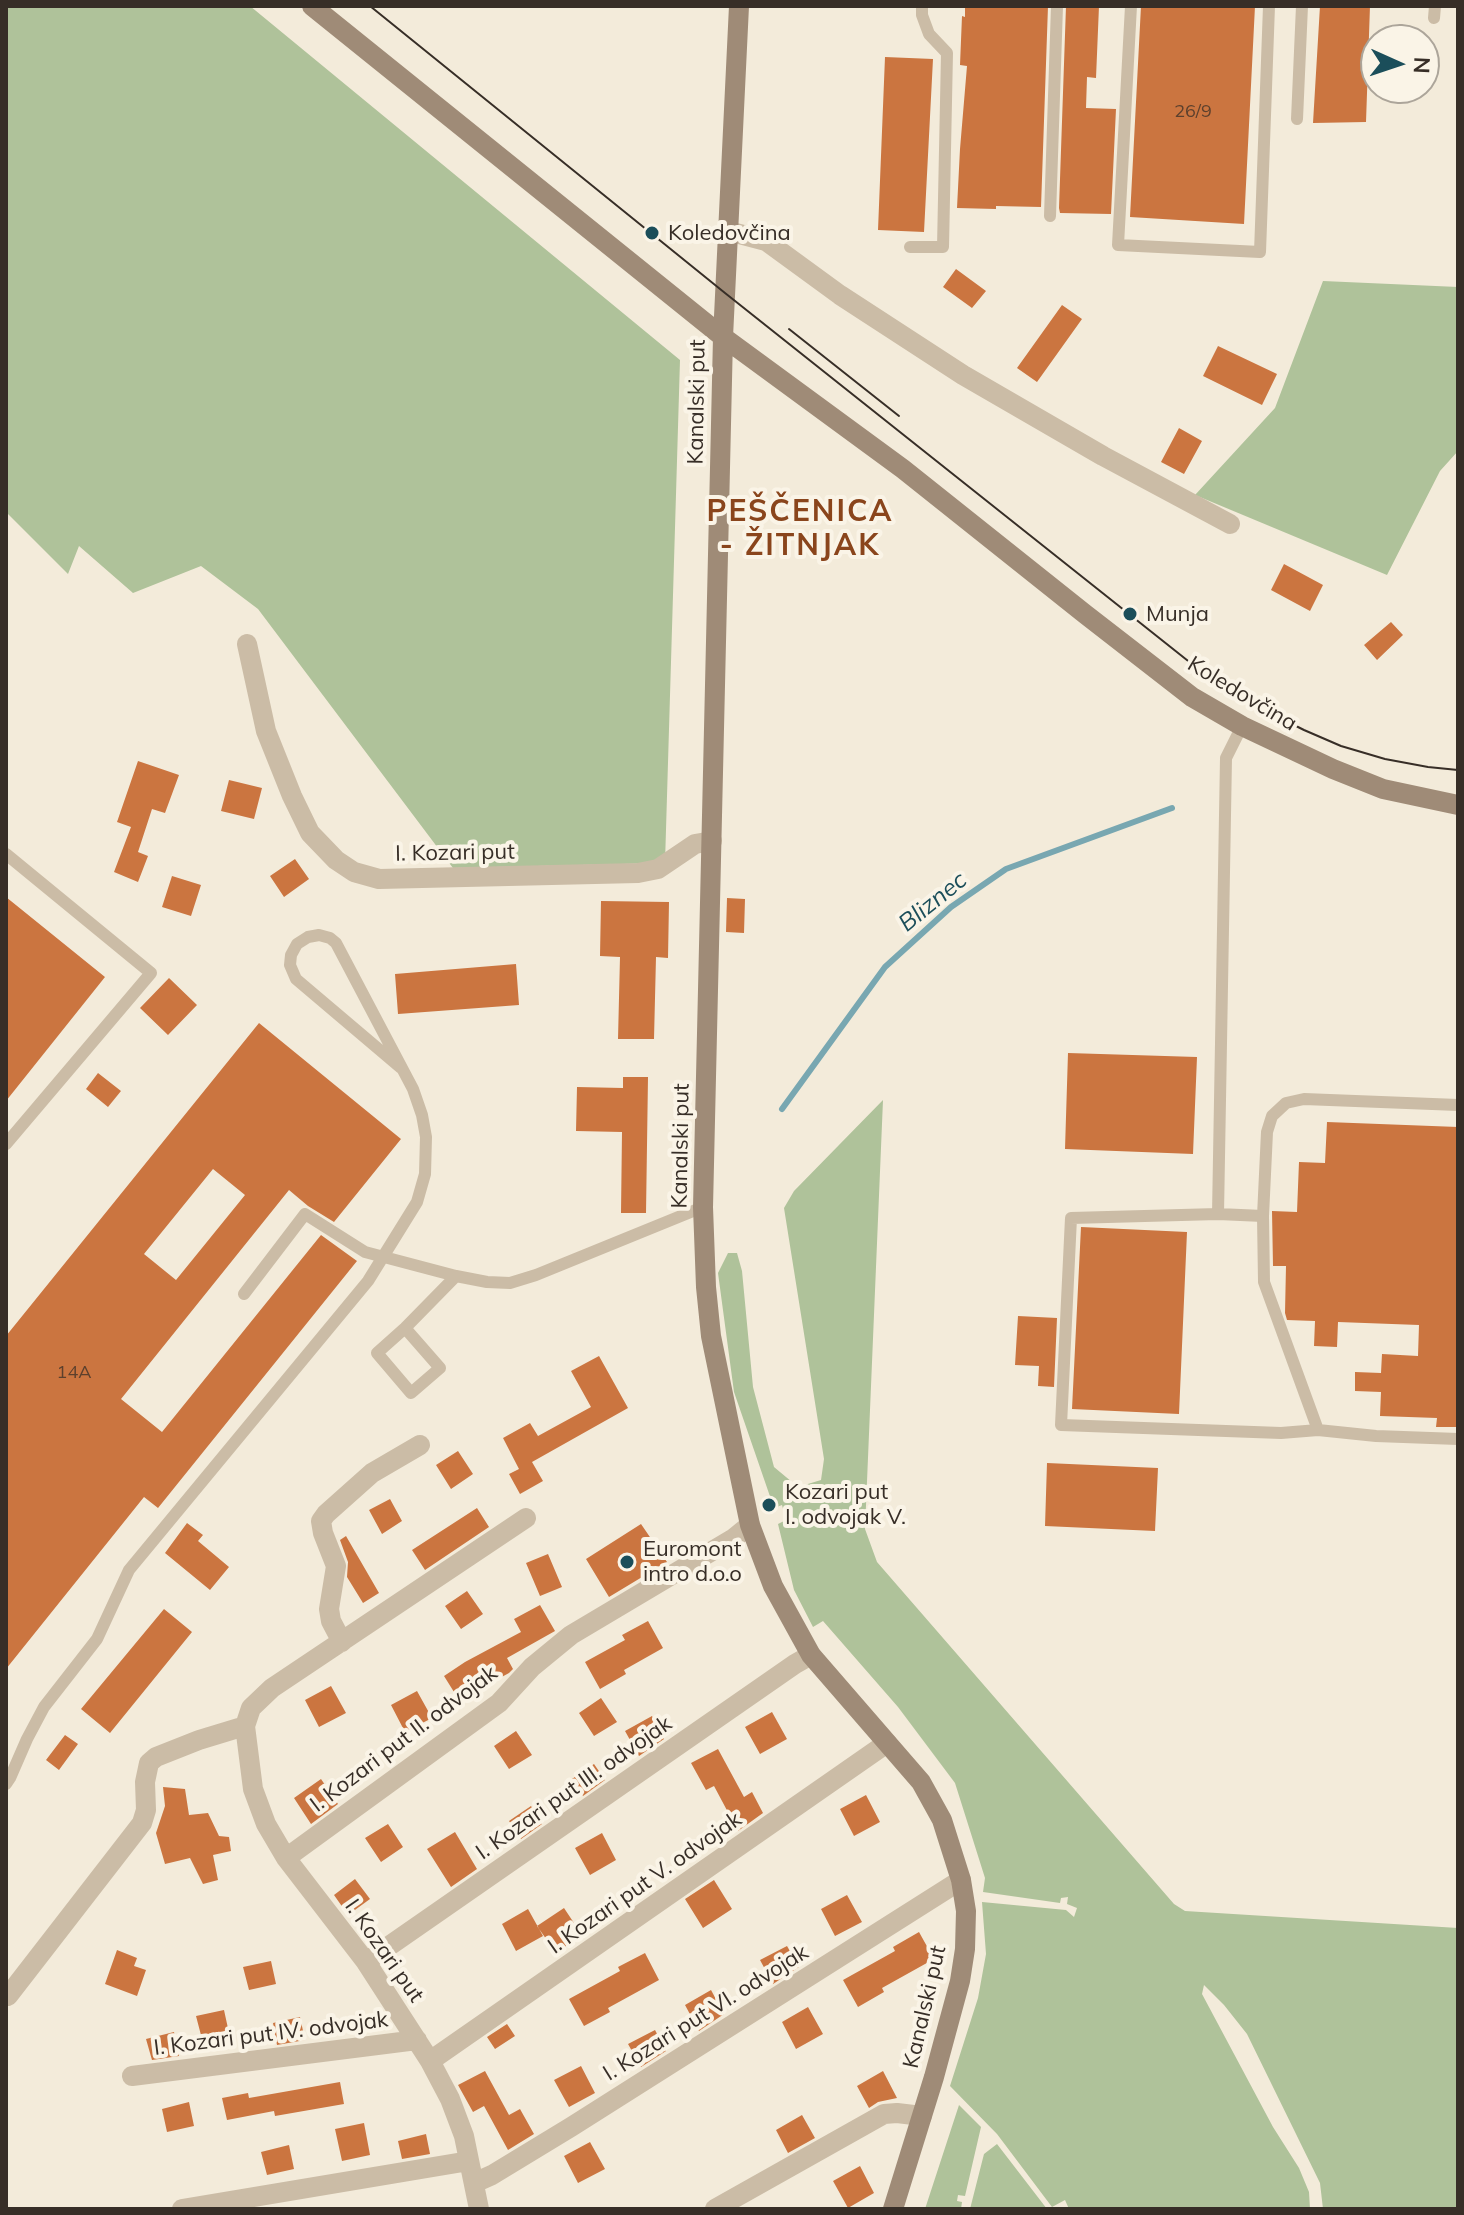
<!DOCTYPE html>
<html>
<head>
<meta charset="utf-8">
<style>
  body { margin:0 }
  #map { position:relative; width:1464px; height:2215px; overflow:hidden; background:#f3ebda; font-family:Mulish,sans-serif }
  canvas { display:block }
  .frame { position:absolute; inset:0; border:8px solid #372e27; pointer-events:none }
  .north { position:absolute; left:1360px; top:24px; width:80px; height:80px; box-sizing:border-box; background:#faf4e7; border:2px solid #aca59a; border-radius:50%; rotate:93deg; font-size:22px; font-weight:700; line-height:32px; text-align:center; color:#372e27 }
  .north::after { content:''; display:block; margin:auto; width:28px; height:36px; background:#1b4e5a; clip-path:polygon(50% 0,100% 100%,50% 72%,0 100%) }
</style>
</head>
<body>
<div id="map">
<canvas width="1464" height="2215"></canvas>
<div class="frame"></div>
<div class="north">N</div>
</div>
<script>
const ctx = document.querySelector('canvas').getContext('2d');
ctx.lineJoin = 'round';
function fillPath(path, color) { ctx.fillStyle = color; ctx.fill(path, 'evenodd'); }
const toPath = rows => new Path2D(rows.map(r => 'M' + r).join(''));
function trace(path, color, width, dash) { ctx.strokeStyle = color; ctx.lineWidth = width; ctx.lineCap = dash ? 'butt' : 'round'; ctx.setLineDash(dash || []); ctx.stroke(path); }
function drawText(font, color, halo, rows, align = 'center') {
  ctx.font = font + ' Mulish,sans-serif'; ctx.lineWidth = 8; ctx.setLineDash([]); ctx.textBaseline = 'middle'; ctx.strokeStyle = halo; ctx.fillStyle = color; for (const [text, x, y, turn = 0] of rows) {
    ctx.save(); ctx.translate(x, y); ctx.rotate((+turn || 0) * Math.PI / 180); ctx.textAlign = isNaN(turn) ? turn : align; if (halo) ctx.strokeText(text, 0, 0); ctx.fillText(text, 0, 0); ctx.restore();
  }
}
const green = toPath([
  [6,6,250,6,680,360,665,863,453,868,258,609,201,566,133,593,79,546,68,574,6,512],
  [1323,281,1458,287,1458,451,1440,471,1387,575,1195,495,1275,408],
  [883,1100,865,1529,877,1562,1174,1904,1185,1911,1458,1928,1458,2209,1323,2209,1320,2183,1247,2034,1224,2005,1204,1985,1202,1994,1273,2127,1299,2168,1309,2192,1310,2209,1069,2209,1065,2200,1052,2207,997,2134,950,2086,978,1998,986,1954,982,1902,1066,1910,1074,1917,1077,1908,1067,1904,1068,1897,1061,1898,1060,1903,983,1892,985,1878,955,1783,898,1707,823,1621,813,1627,794,1590,778,1524,786,1520,782,1505,774,1508,734,1392,718,1273,728,1253,737,1253,742,1271,753,1387,774,1467,798,1487,821,1480,824,1459,784,1208,794,1191],
  [959,2105,981,2127,965,2196,958,2195,957,2201,962,2202,961,2209,925,2209],
  [997,2144,1047,2209,970,2209,984,2154]
]);
const stream = toPath([
  [782,1109,885,967,951,907,1006,869,1172,808]
]);
const building = toPath([
  [965,6,1048,6,1041,207,996,206,996,209,957,208,960,149,967,66,960,65,962,16,965,17],
  [1066,6,1099,6,1096,78,1087,77,1086,108,1116,109,1111,214,1060,213,1059,208],
  [1141,6,1255,6,1244,224,1130,217],
  [1320,6,1370,6,1366,122,1313,123],
  [885,57,933,59,924,232,878,230],
  [956,269,986,291,972,308,943,287],
  [1062,305,1082,319,1037,382,1017,368],
  [1218,346,1277,374,1262,405,1203,376],
  [1179,428,1202,441,1184,474,1161,462],
  [1284,564,1323,585,1310,611,1271,590],
  [1391,622,1403,635,1377,660,1364,645],
  [138,761,179,775,165,813,152,809,138,852,148,856,138,882,114,872,131,827,117,822],
  [229,780,262,788,254,819,221,811],
  [295,859,309,879,284,897,270,876],
  [172,876,201,885,191,916,162,907],
  [6,897,105,977,6,1101],
  [727,898,745,899,744,933,726,932],
  [601,901,669,902,668,958,656,957,654,1039,618,1039,620,957,600,956],
  [516,964,519,1005,398,1014,395,974],
  [169,978,197,1005,168,1035,140,1008],
  [259,1023,401,1139,334,1222,308,1206,289,1190,121,1399,162,1432,321,1235,357,1261,158,1508,144,1497,6,1669,6,1336],
  [213,1169,245,1195,176,1280,144,1254],
  [1068,1053,1197,1057,1193,1154,1065,1149],
  [98,1073,121,1091,108,1107,86,1089],
  [623,1077,648,1077,646,1213,621,1213,622,1132,576,1131,577,1087,623,1088],
  [1327,1122,1458,1127,1458,1427,1436,1427,1437,1418,1380,1416,1381,1392,1355,1391,1355,1372,1381,1373,1382,1354,1418,1356,1419,1325,1338,1322,1337,1347,1314,1346,1315,1321,1287,1320,1285,1313,1286,1266,1273,1266,1272,1211,1297,1212,1299,1162,1325,1163],
  [1081,1227,1187,1232,1179,1414,1072,1409],
  [1018,1316,1057,1318,1054,1387,1038,1386,1039,1366,1015,1365],
  [599,1356,628,1408,532,1462,543,1481,520,1494,509,1474,519,1469,503,1438,530,1423,538,1436,591,1407,571,1371],
  [458,1451,473,1474,451,1489,436,1465],
  [1047,1463,1158,1468,1155,1531,1045,1526],
  [390,1499,402,1521,382,1534,369,1510],
  [477,1508,489,1527,425,1570,412,1550],
  [187,1523,203,1535,198,1541,229,1567,210,1590,165,1553],
  [641,1524,667,1562,609,1597,586,1559],
  [346,1536,379,1593,363,1603,347,1577,348,1562,340,1540],
  [548,1554,562,1587,540,1596,526,1563],
  [467,1591,483,1614,461,1629,445,1606],
  [540,1605,555,1631,507,1658,513,1669,509,1673,487,1685,486,1682,459,1700,444,1676,465,1662,521,1632,514,1619],
  [164,1609,192,1632,110,1733,81,1709],
  [648,1621,663,1648,624,1670,626,1674,600,1689,585,1662,625,1640,622,1635],
  [331,1686,346,1713,319,1727,305,1700],
  [417,1691,432,1718,405,1732,391,1705],
  [601,1698,617,1722,594,1736,579,1713],
  [772,1712,787,1739,760,1754,745,1727],
  [652,1716,664,1739,639,1756,625,1731],
  [516,1731,532,1755,509,1769,494,1746],
  [65,1735,78,1744,59,1770,46,1760],
  [718,1749,744,1797,752,1792,763,1813,738,1831,714,1786,706,1790,691,1763],
  [594,1764,605,1780,583,1796,572,1779],
  [321,1779,338,1804,311,1824,294,1798],
  [163,1787,185,1789,189,1815,208,1813,219,1836,229,1837,231,1851,213,1855,218,1880,203,1884,190,1858,165,1864,156,1833,165,1806],
  [866,1795,880,1822,854,1836,840,1809],
  [531,1806,542,1824,521,1839,509,1821],
  [388,1824,403,1847,381,1862,365,1838],
  [455,1832,477,1869,451,1887,427,1849],
  [602,1833,616,1860,590,1875,575,1848],
  [355,1879,370,1899,348,1915,334,1895],
  [714,1880,732,1909,703,1928,685,1899],
  [847,1895,862,1922,835,1936,821,1909],
  [564,1908,582,1935,556,1953,537,1926],
  [528,1909,543,1936,516,1951,502,1924],
  [919,1932,934,1959,882,1988,884,1992,858,2007,843,1980,895,1951,893,1947],
  [787,1946,799,1967,773,1984,760,1960],
  [117,1950,137,1958,134,1966,146,1970,137,1996,105,1984],
  [645,1953,659,1980,608,2008,610,2012,584,2026,569,1999,620,1971,618,1967],
  [271,1961,276,1984,249,1990,243,1967],
  [711,1990,724,2014,699,2031,685,2005],
  [808,2007,823,2034,796,2049,782,2022],
  [224,2010,229,2033,202,2039,196,2016],
  [300,2017,305,2040,277,2045,273,2023],
  [507,2024,515,2036,495,2049,487,2037],
  [655,2030,666,2051,641,2067,628,2044],
  [174,2032,179,2056,152,2060,146,2039],
  [581,2066,595,2093,569,2107,554,2080],
  [485,2071,509,2115,520,2109,534,2134,508,2150,484,2106,473,2112,458,2085],
  [883,2071,897,2098,878,2102,869,2108,857,2086],
  [340,2082,344,2104,275,2116,274,2111,227,2120,222,2098,248,2093,249,2098],
  [189,2102,194,2126,167,2132,162,2109],
  [802,2115,815,2138,788,2153,776,2130],
  [364,2123,370,2155,342,2161,335,2129],
  [426,2134,430,2154,402,2159,398,2141],
  [590,2142,605,2169,578,2183,564,2156],
  [289,2145,294,2169,267,2175,261,2152],
  [860,2166,874,2193,848,2208,833,2181]
]);
const lane = toPath([
  [1131,6,1118,245,1260,252,1269,6],
  [1434,18,1435,6],
  [1297,119,1302,6],
  [1050,216,1057,6],
  [910,247,943,247,947,53,929,34,922,15,922,6],
  [1242,726,1226,758,1218,1214,1071,1218,1061,1425,1281,1433,1318,1430],
  [6,854,151,973,6,1144],
  [1458,1105,1304,1099,1286,1103,1272,1116,1267,1132,1263,1216,1264,1282,1318,1430,1376,1436,1458,1439],
  [1218,1214,1263,1216],
  [244,1294,305,1214,365,1252,456,1276],
  [405,1328,440,1368,411,1393,377,1353,405,1328,456,1276,487,1282,510,1283,536,1275,703,1207],
  [6,1784,10,1778,27,1739,44,1707,97,1639,129,1570,368,1281,417,1202,425,1174,426,1137,422,1115,413,1089,336,943,330,938,319,935,308,937,297,944,291,955,290,965,296,979,401,1068]
]);
const street = toPath([
  [728,231,766,241,840,295,963,375,1103,456,1230,524],
  [247,644,266,731,292,796,310,833,336,860,354,872,379,879,638,873,658,869,695,844,712,841],
  [342,1642,331,1621,329,1609,336,1566,323,1533,321,1521,326,1514,372,1473,420,1445],
  [286,1858,499,1703,532,1667,571,1635,734,1538,750,1525],
  [366,1962,795,1664,811,1655],
  [6,1995,8,1996,142,1823,146,1810,145,1782,149,1763,156,1757,199,1740,245,1726],
  [430,2061,887,1743],
  [132,2076,417,2040],
  [474,2183,492,2175,571,2127,961,1880],
  [182,2209,469,2161],
  [479,2209,464,2136,450,2099,430,2061,366,1962,286,1858,266,1824,253,1789,245,1726,251,1708,272,1688,526,1518],
  [715,2209,884,2114,897,2113,922,2116]
]);
const secondary = toPath([
  [312,6,723,337,903,469,1085,614,1192,697,1242,726,1333,769,1383,789,1458,805],
  [739,6,723,337,703,1207,706,1287,711,1336,750,1525,773,1586,811,1655,921,1782,942,1820,961,1880,966,1911,965,1949,960,1981,934,2077,893,2209]
]);
const tram = toPath([
  [370,6,725,293,1202,672,1268,712,1304,730,1341,746,1385,759,1428,767,1458,770],
  [789,329,899,416]
]);
const markers = [
  [652,233,8,"#1b4e5a"],
  [1130,614,8,"#1b4e5a"],
  [769,1505,8,"#1b4e5a"],
  [627,1562,8,"#1b4e5a"]
];
const numberNames = [
  ["26/9",1193,112],
  ["14A",74,1373]
];
const poiNames = [
  ["Koledovčina",668,233],
  ["Munja",1146,614],
  ["Kozari put",785,1492],
  ["I. odvojak V.",785,1517],
  ["Euromont",643,1549],
  ["intro d.o.o",643,1574]
];
const streetNames = [
  ["Kanalski put",697,402,-89],
  ["Koledovčina",1242,694,31],
  ["I. Kozari put",455,853,-1],
  ["Kanalski put",681,1146,-89],
  ["I. Kozari put II. odvojak",404,1739,-37],
  ["I. Kozari put III. odvojak",574,1788,-35],
  ["I. Kozari put V. odvojak",645,1883,-35],
  ["I. Kozari put",384,1951,55],
  ["Kanalski put",925,2007,-77],
  ["I. Kozari put VI. odvojak",706,2013,-32],
  ["I. Kozari put IV. odvojak",271,2034,-7]
];
const waterNames = [
  ["Bliznec",933,902,-39]
];
const districtNames = [
  ["PEŠČENICA",800,512],
  ["- ŽITNJAK",800,546]
];
fillPath(green, '#afc29a');
trace(stream, '#78a7b1', 6);
fillPath(building, '#cb7540');
trace(lane, '#cbbca6', 12);
trace(street, '#cbbca6', 20);
trace(secondary, '#9f8b77', 20);
trace(tram, '#372e27', 2);
for (const [x, y, r, color] of markers) { const dot = new Path2D(); dot.arc(x, y, r, 0, 2 * Math.PI); ctx.fillStyle = color; ctx.fill(dot); trace(dot, '#faf4e7', 3); }
drawText('18px', '#5c402d', null, numberNames);
drawText('22px', '#372e27', '#faf4e7', poiNames, 'left');
drawText('22px', '#372e27', '#faf4e7', streetNames);
drawText('italic 24px', '#1b4e5a', '#faf4e7', waterNames);
ctx.letterSpacing = '2px';
drawText('bold 30px', '#8a451c', '#faf4e7', districtNames);
ctx.letterSpacing = '0px';
</script>
</body>
</html>
